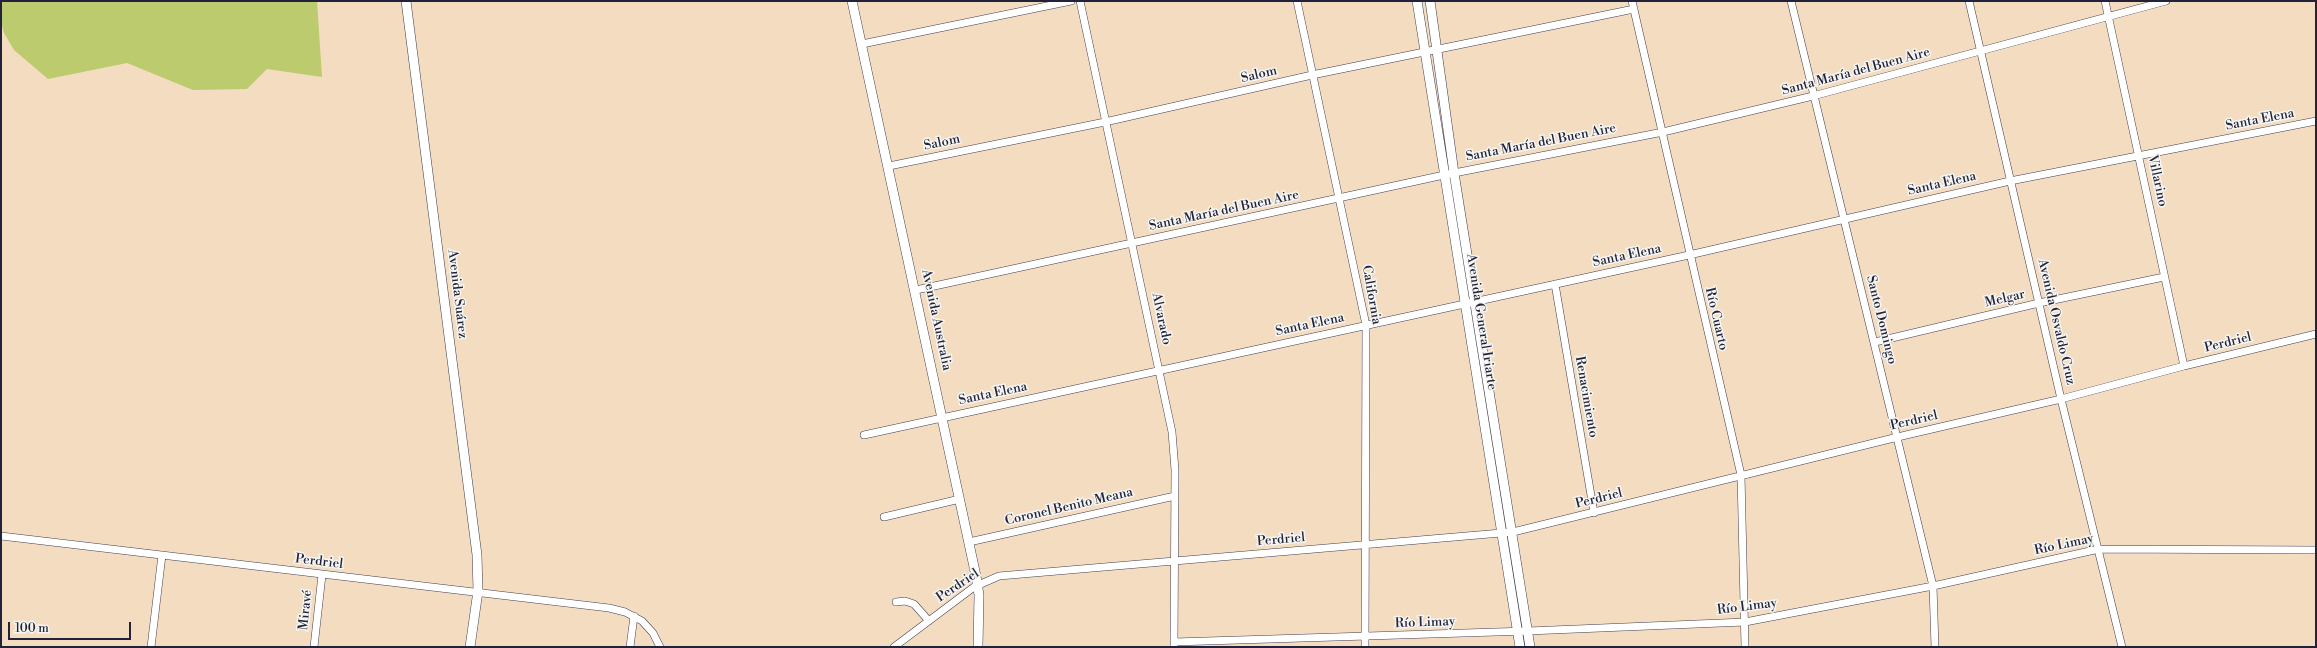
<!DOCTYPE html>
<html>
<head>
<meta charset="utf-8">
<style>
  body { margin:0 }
  #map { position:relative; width:2317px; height:648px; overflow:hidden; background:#f4dcc1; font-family:"Libre Bodoni",serif }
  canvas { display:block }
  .frame { position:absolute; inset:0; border:2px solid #22223b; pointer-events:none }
  .scale { position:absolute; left:8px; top:622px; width:123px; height:18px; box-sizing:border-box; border:2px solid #22223b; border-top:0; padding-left:5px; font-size:12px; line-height:14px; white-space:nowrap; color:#22223b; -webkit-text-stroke:3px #f6f6f2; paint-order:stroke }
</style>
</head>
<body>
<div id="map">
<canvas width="2317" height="648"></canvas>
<div class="frame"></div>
<div class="scale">100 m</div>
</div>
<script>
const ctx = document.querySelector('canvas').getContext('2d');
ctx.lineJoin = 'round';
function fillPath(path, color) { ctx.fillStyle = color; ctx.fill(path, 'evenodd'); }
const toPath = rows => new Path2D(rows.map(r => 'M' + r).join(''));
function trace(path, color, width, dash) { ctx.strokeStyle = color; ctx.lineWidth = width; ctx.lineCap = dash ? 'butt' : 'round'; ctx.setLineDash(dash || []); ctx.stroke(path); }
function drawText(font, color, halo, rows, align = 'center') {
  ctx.font = font + ' "Libre Bodoni",serif'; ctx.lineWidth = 3; ctx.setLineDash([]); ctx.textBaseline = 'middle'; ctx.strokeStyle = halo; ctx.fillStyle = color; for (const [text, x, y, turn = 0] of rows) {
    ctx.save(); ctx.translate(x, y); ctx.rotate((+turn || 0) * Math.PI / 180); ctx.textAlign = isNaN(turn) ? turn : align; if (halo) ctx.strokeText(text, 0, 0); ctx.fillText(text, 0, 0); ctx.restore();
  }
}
const green = toPath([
  [1,1,317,1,322,77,267,69,247,89,193,90,127,63,48,79,14,50,4,33,1,22]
]);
const street = toPath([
  [1080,1,1172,432,1175,470,1174,647],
  [1297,1,1366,325,1365,647],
  [1632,1,1741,475,1745,647],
  [1791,1,1933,586,1935,647],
  [1969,1,2061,399,2122,647],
  [2105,1,2184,366],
  [862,44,1071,1],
  [889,166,1105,122,1312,75,1634,9],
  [1555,284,1594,513],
  [916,290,1444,175,1663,132,1813,96,2166,1],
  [1875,342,2039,303,2164,277],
  [864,435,1689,255,2010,181,2316,121],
  [884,517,960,499],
  [1,536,609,608,625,612,642,621,653,633,660,647],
  [969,542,1175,496],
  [896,602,905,601,914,604,929,621],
  [1174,642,1528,631,1745,622,1933,586,2099,549,2316,550],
  [151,647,162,555],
  [314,647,322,575],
  [630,647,634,616],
  [894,647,974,587,999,576,1513,532,1906,435,2061,399,2184,366,2316,334]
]);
const secondary = toPath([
  [406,1,477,555,478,591,470,647],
  [852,1,976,576,979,595,978,647],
  [1417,1,1520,647],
  [1430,1,1454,173,1530,647]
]);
const streetNames = [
  ["Santa María del Buen Aire",1856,72,-15],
  ["Salom",1259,75,-13],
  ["Santa Elena",2260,120,-11],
  ["Salom",942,143,-12],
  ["Santa María del Buen Aire",1541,143,-11],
  ["Villarino",2157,181,78],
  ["Santa Elena",1942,184,-13],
  ["Santa María del Buen Aire",1224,211,-12],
  ["Santa Elena",1627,256,-12],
  ["Avenida Suárez",457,294,83],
  ["California",1371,295,80],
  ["Melgar",2005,299,-13],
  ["Alvarado",1161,319,78],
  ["Río Cuarto",1716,319,77],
  ["Avenida Australia",936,320,78],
  ["Santo Domingo",1881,320,76],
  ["Avenida General Iriarte",1481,322,81],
  ["Avenida Osvaldo Cruz",2056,322,77],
  ["Santa Elena",1310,325,-12],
  ["Perdriel",2228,343,-14],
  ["Santa Elena",993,394,-12],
  ["Renacimiento",1586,397,80],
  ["Perdriel",1914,421,-13],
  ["Perdriel",1599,499,-14],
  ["Coronel Benito Meana",1069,507,-13],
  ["Perdriel",1281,540,-5],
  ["Río Limay",2064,545,-12],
  ["Perdriel",319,562,7],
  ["Perdriel",958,586,-34],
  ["Río Limay",1747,607,-7],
  ["Miravé",306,610,-84],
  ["Río Limay",1425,623,-2]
];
fillPath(green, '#bbcb6d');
trace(street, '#423e4f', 8);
trace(secondary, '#423e4f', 10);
trace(street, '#fff', 7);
trace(secondary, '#fff', 9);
drawText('13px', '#22223b', '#f6f6f2', streetNames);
</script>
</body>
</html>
